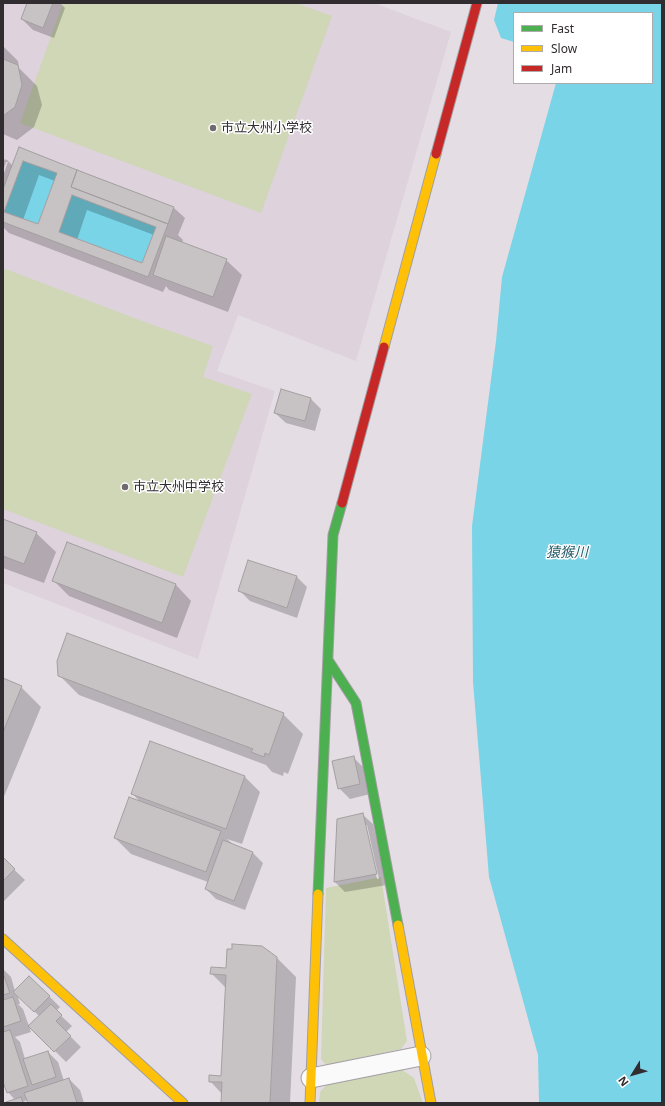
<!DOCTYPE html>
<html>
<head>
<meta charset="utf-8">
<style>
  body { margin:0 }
  #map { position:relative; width:665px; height:1106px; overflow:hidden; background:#e4dee4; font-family:"Noto Sans",sans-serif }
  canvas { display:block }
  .frame { position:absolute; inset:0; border:4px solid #312c30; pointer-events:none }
  .legend { position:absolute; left:513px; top:12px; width:140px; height:72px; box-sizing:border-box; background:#fff; border:1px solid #adabac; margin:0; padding:5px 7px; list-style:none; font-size:12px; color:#312c30 }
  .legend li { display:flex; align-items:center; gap:8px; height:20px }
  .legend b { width:20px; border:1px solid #adabac }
  .north { position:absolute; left:613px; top:1054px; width:40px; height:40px; -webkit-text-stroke:3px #fff; paint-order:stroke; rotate:233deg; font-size:11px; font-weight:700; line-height:16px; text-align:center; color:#312c30 }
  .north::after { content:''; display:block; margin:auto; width:14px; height:18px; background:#312c30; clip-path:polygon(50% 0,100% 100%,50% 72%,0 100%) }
</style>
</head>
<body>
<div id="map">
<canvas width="665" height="1106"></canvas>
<div class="frame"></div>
<ul class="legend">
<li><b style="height:5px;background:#4caf50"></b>Fast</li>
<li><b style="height:5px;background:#ffc107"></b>Slow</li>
<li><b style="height:5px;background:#c62828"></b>Jam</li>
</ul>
<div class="north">N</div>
</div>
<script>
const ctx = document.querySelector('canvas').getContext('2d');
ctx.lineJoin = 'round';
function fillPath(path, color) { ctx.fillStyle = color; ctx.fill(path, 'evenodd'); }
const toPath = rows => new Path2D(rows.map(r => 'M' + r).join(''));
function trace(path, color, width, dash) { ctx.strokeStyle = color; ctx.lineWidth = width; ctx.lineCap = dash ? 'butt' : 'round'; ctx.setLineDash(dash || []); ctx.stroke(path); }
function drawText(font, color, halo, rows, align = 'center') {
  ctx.font = font + ' "Noto Sans","Noto Sans JP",sans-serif'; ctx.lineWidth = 3; ctx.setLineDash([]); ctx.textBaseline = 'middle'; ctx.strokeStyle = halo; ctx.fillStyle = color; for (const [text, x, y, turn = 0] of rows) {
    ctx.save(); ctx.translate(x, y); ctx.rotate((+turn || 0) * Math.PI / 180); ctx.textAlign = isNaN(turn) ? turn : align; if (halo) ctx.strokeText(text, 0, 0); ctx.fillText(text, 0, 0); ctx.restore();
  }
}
const built = toPath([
  [3,3,374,3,451,32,356,361,238,315,217,371,275,391,198,659,3,583]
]);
const green = toPath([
  [63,3,296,3,332,16,261,213,20,123],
  [3,268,142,321,213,346,203,377,252,394,183,577,3,509],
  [381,877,407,1041,401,1049,326,1065,321,1059,326,888],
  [401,1069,414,1078,423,1103,319,1103,320,1092,329,1082]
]);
const water = toPath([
  [498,3,662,3,662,1103,539,1103,538,1055,489,877,473,682,472,526,496,341,502,277,556,83,652,83,652,13,514,13,514,42,501,38,494,20],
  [23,161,57,173,38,224,4,212],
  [72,195,156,227,142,263,59,232]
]);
const shadow = toPath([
  [28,3,60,3,65,8,54,38,33,30,22,19],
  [3,46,18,61,19,68,37,86,42,105,34,127,17,140,3,134],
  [20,148,174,208,185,218,178,235,183,240,182,243,226,260,242,275,228,312,169,290,166,286,163,292,9,233,3,227,3,191,5,187,3,186,3,176,8,162,6,162,3,170,3,159,7,160,13,166],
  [39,175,55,181,39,226,23,220],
  [87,210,154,235,143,264,77,240],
  [311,399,321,409,315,431,286,423,275,413],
  [3,520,36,533,56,552,44,583,3,568],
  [297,577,307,587,297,618,250,601,239,590],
  [53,580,176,585,191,601,177,638,69,596],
  [59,675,283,714,303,734,288,774,284,772,283,776,272,772,266,765,79,695],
  [3,679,21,687,41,707,3,799],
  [151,742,245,777,260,792,242,844,227,839,234,845,253,853,263,863,245,910,216,899,206,889,208,882,131,854,115,838,141,803,132,793],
  [353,757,364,768,370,794,350,799,339,788],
  [362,814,373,824,387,885,345,892,335,882],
  [365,825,367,825,379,879,377,879],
  [3,859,25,880,3,902],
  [276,957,296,977,290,1103,222,1103,222,1094,210,1081,222,1077,226,988,211,973],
  [3,969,11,977,15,991,49,996,60,1007,56,1011,72,1026,66,1032,81,1047,66,1062,30,1026,39,1016,17,994,20,1004,18,1004,23,1009,31,1032,15,1037,20,1042,25,1059,48,1052,58,1062,64,1081,69,1079,80,1090,84,1103,29,1103,28,1100,24,1101,26,1103,7,1103,15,1100,8,1092,3,1079]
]);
const building = toPath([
  [27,3,53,3,43,28,21,19,27,3],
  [3,59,18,65,22,85,15,107,3,116,3,59],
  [19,147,77,170,71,187,168,224,148,277,3,222,3,189,19,147],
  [23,161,57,173,38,224,4,212,23,161],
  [72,195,156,227,142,263,59,232,72,195],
  [77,170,174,207,168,224,71,187,77,170],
  [166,236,227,259,213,297,153,275,166,236],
  [281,389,311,398,305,421,274,413,281,389],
  [3,519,37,532,24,564,3,556,3,519],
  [67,542,176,584,162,623,52,581,67,542],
  [248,560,297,576,287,608,238,591,248,560],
  [67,633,284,713,269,755,265,753,264,757,251,752,253,749,58,676,57,661,67,633],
  [3,678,22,686,3,732,3,678],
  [150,741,245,776,226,829,131,794,150,741],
  [354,756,360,784,338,789,332,761,354,756],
  [129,797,221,831,206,872,114,838,129,797],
  [363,813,377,874,334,882,337,819,363,813],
  [223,840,253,852,234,901,205,889,223,840],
  [3,857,15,869,3,881,3,857],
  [232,944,262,946,277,957,270,1103,221,1103,222,1082,209,1082,209,1075,221,1076,226,975,210,974,211,967,226,968,227,949,232,949,232,944],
  [3,973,10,993,3,995,3,973],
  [29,976,50,996,34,1012,13,992,29,976],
  [13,997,21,1021,3,1027,3,1000,13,997],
  [51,1004,62,1015,56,1021,71,1036,54,1052,28,1026,51,1004],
  [10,1030,28,1086,7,1093,3,1082,3,1032,10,1030],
  [48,1051,56,1077,32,1085,23,1059,48,1051],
  [69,1078,77,1103,28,1103,24,1093,69,1078],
  [21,1097,23,1103,6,1103,6,1102,21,1097]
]);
const street = toPath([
  [311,1078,421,1056]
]);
const fast = toPath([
  [328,660,356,703,398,925],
  [318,894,333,535,342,503]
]);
const slow = toPath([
  [384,347,436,154],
  [398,925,431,1103],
  [3,939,183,1103],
  [310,1103,318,894]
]);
const jam = toPath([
  [436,154,477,3],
  [342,503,384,347]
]);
const markers = [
  [213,128,4,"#706a6f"],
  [125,487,4,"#706a6f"]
];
const poiNames = [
  ["市立大州小学校",221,128],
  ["市立大州中学校",133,487]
];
const waterNames = [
  ["猿猴川",567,553]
];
fillPath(built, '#ded2dd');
fillPath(green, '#cfd7b6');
fillPath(water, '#79d4e8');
fillPath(shadow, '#0003');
fillPath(building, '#c7c3c4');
trace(building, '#a39f9f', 1);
trace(street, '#a29ea2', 21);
trace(fast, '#a29ea2', 11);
trace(slow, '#a29ea2', 11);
trace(jam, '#a29ea2', 11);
trace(street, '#fbfafb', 19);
trace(fast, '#4caf50', 9);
trace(slow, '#ffc107', 9);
trace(jam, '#c62828', 9);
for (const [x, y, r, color] of markers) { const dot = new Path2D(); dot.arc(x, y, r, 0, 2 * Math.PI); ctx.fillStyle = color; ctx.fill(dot); trace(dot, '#fff', 1.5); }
drawText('13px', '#312c30', '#fff', poiNames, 'left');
drawText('italic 14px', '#265b67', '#fff', waterNames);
</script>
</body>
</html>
